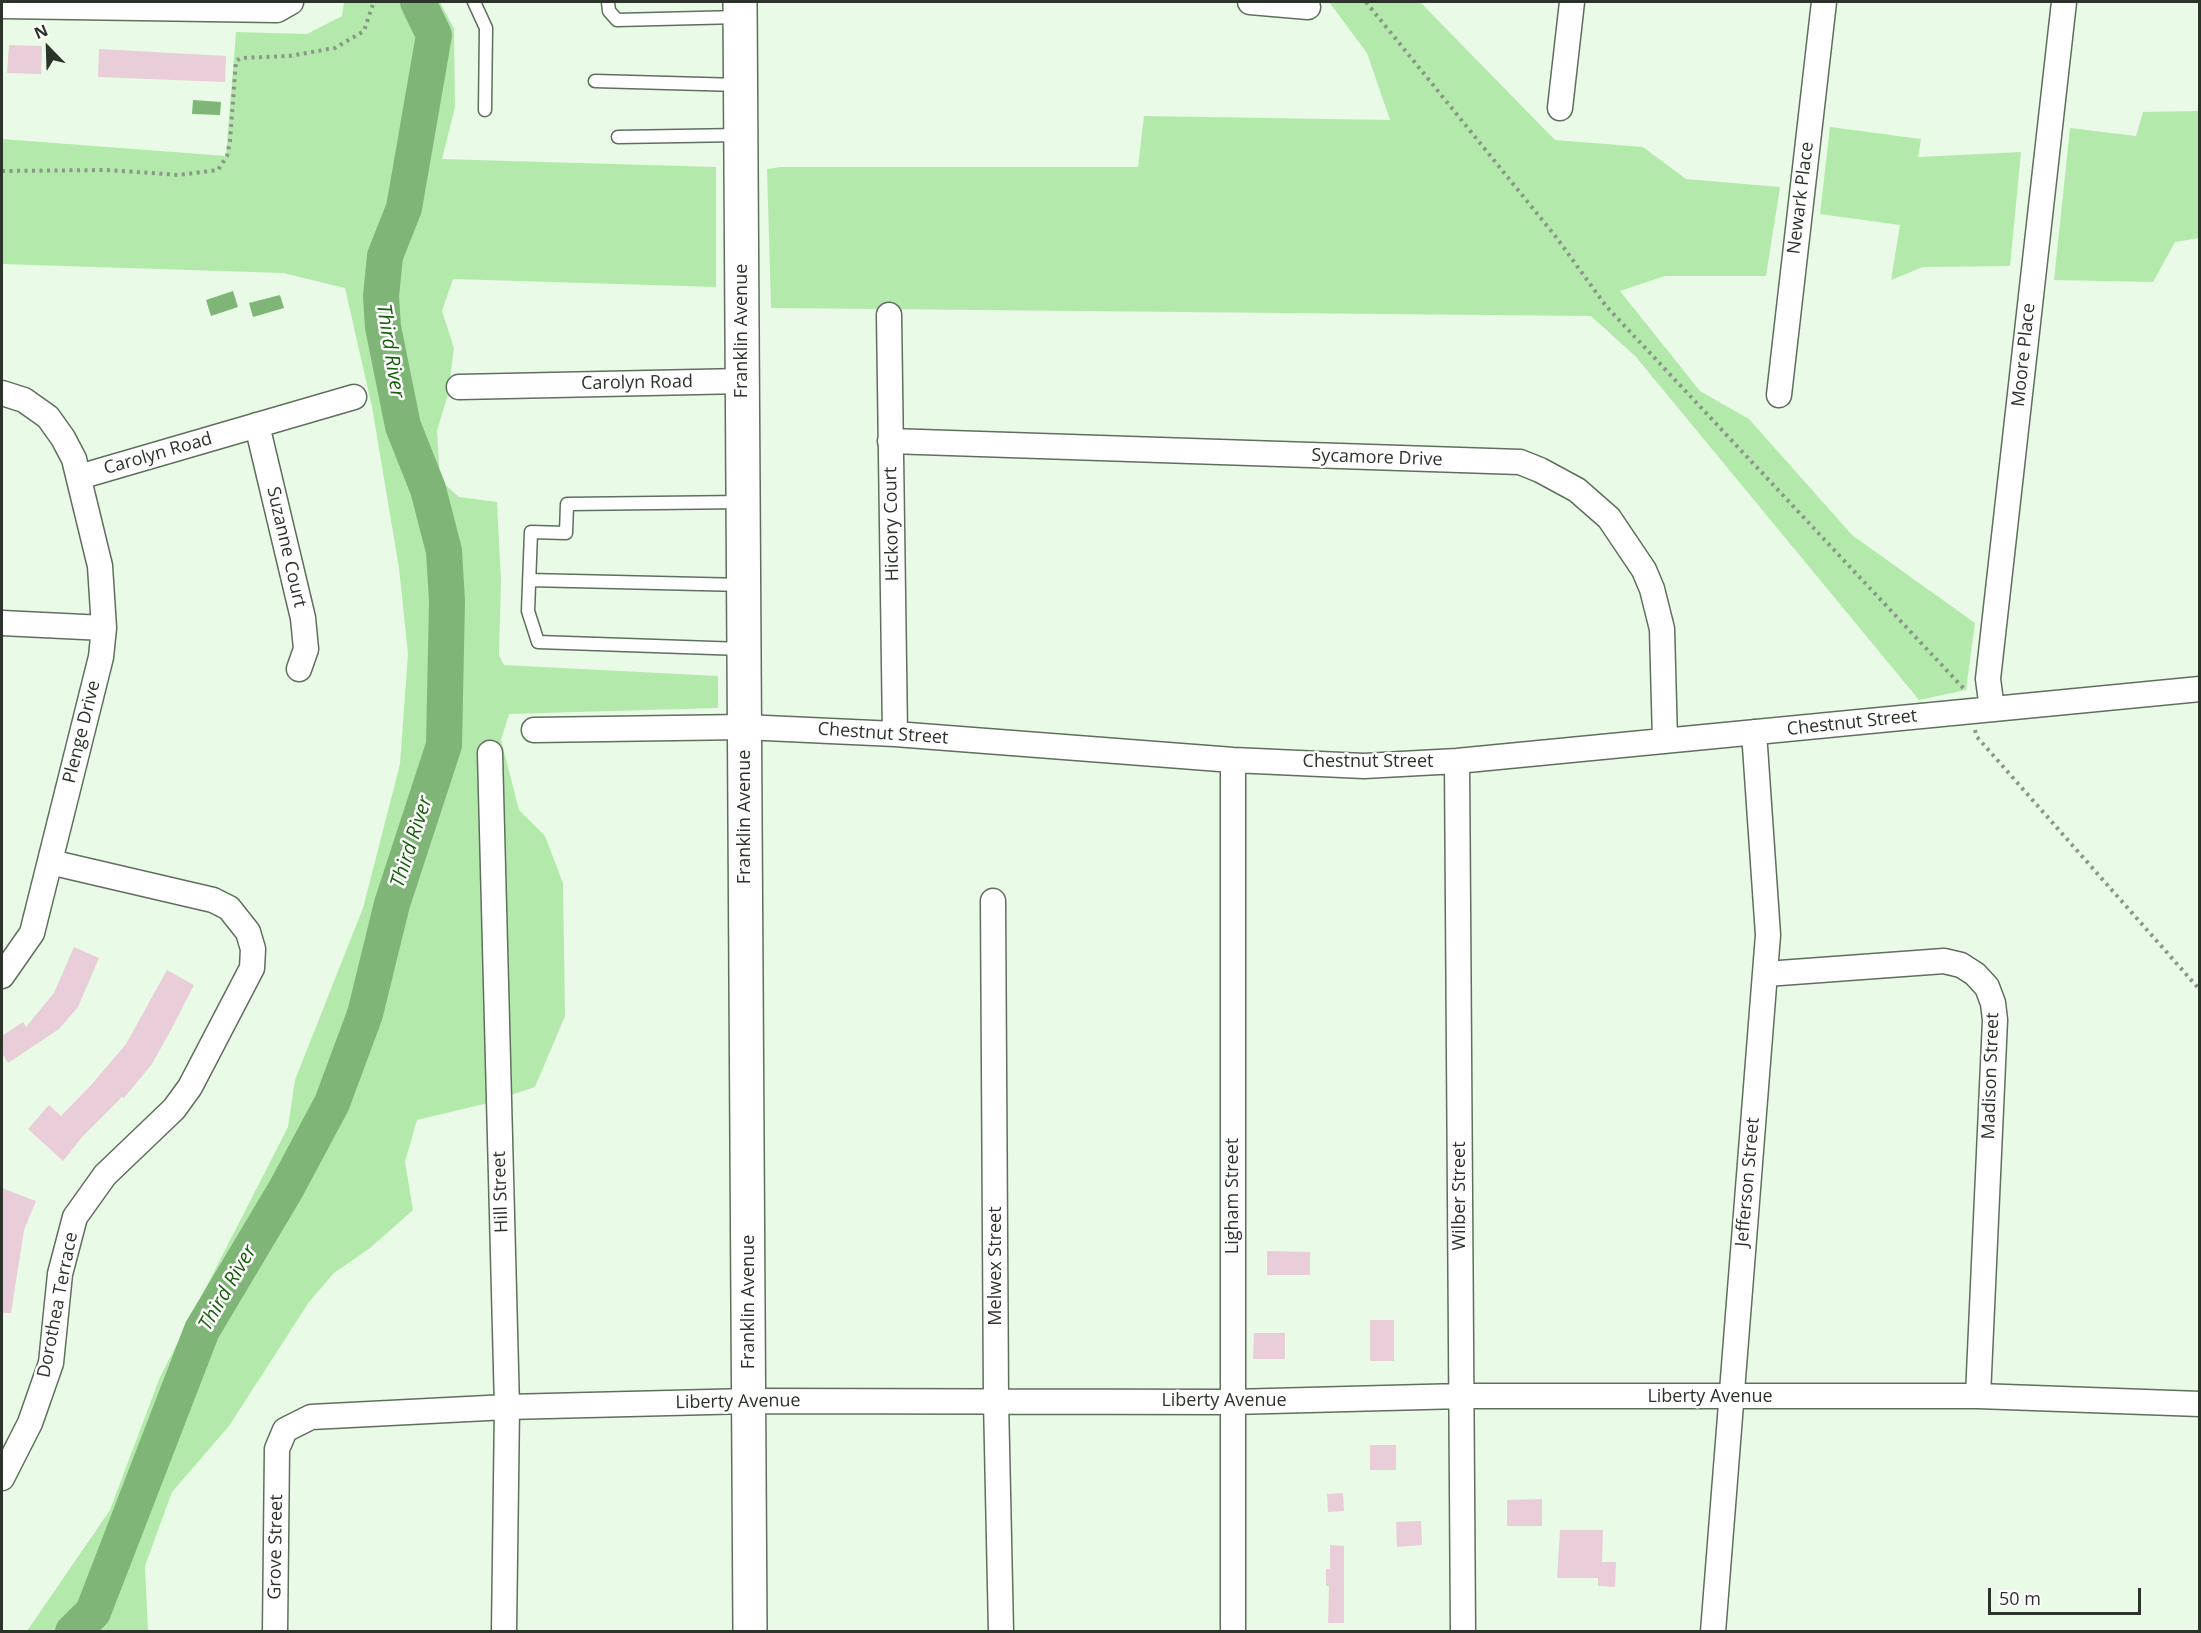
<!DOCTYPE html>
<html>
<head>
<meta charset="utf-8">
<style>
  body { margin:0 }
  #map { position:relative; width:2201px; height:1633px; overflow:hidden; background:#e9fbe6; font-family:"Open Sans",sans-serif }
  canvas { display:block }
  .frame { position:absolute; inset:0; border:3px solid #2c332b; pointer-events:none }
  .north { position:absolute; left:18px; top:18px; width:60px; height:60px; -webkit-text-stroke:4px #fff; paint-order:stroke; rotate:337deg; font-size:16px; font-weight:700; line-height:24px; text-align:center; color:#2c332b }
  .north::after { content:''; display:block; margin:auto; width:21px; height:27px; background:#2c332b; clip-path:polygon(50% 0,100% 100%,50% 72%,0 100%) }
  .scale { position:absolute; left:1988px; top:1588px; width:153px; height:27px; box-sizing:border-box; border:3px solid #2c332b; border-top:0; padding-left:8px; font-size:18px; line-height:21px; white-space:nowrap; color:#2c332b; -webkit-text-stroke:4px #fff; paint-order:stroke }
</style>
</head>
<body>
<div id="map">
<canvas width="2201" height="1633"></canvas>
<div class="frame"></div>
<div class="north">N</div>
<div class="scale">50 m</div>
</div>
<script>
const ctx = document.querySelector('canvas').getContext('2d');
ctx.lineJoin = 'round';
function fillPath(path, color) { ctx.fillStyle = color; ctx.fill(path, 'evenodd'); }
const toPath = rows => new Path2D(rows.map(r => 'M' + r).join(''));
function trace(path, color, width, dash) { ctx.strokeStyle = color; ctx.lineWidth = width; ctx.lineCap = dash ? 'butt' : 'round'; ctx.setLineDash(dash || []); ctx.stroke(path); }
function drawText(font, color, halo, rows, align = 'center') {
  ctx.font = font + ' "Open Sans",sans-serif'; ctx.lineWidth = 5; ctx.setLineDash([]); ctx.textBaseline = 'middle'; ctx.strokeStyle = halo; ctx.fillStyle = color; for (const [text, x, y, turn = 0] of rows) {
    ctx.save(); ctx.translate(x, y); ctx.rotate((+turn || 0) * Math.PI / 180); ctx.textAlign = isNaN(turn) ? turn : align; if (halo) ctx.strokeText(text, 0, 0); ctx.fillText(text, 0, 0); ctx.restore();
  }
}
const green = toPath([
  [344,2,440,2,454,29,455,107,442,159,716,167,716,287,453,279,442,311,454,348,448,394,437,431,440,480,459,497,497,502,501,580,499,655,504,665,718,676,718,708,509,714,501,740,519,810,545,836,563,883,565,1016,535,1087,484,1104,417,1120,405,1162,413,1210,370,1248,334,1273,309,1302,229,1426,172,1492,145,1566,148,1631,27,1631,110,1510,160,1377,288,1127,295,1080,363,908,400,764,408,654,399,568,372,407,345,288,283,273,2,264,2,139,226,156,236,32,307,34,342,16],
  [1329,2,1420,2,1555,140,1643,147,1686,179,1780,187,1766,276,1665,276,1620,291,1700,391,1749,419,1852,535,1975,623,1966,690,1919,700,1636,357,1591,316,771,308,767,169,780,167,1138,167,1144,116,1390,120,1367,53],
  [2199,111,2199,238,2175,242,2153,282,2054,280,2070,128,2136,136,2143,112],
  [1830,127,1921,139,1918,157,2021,152,2010,266,1923,267,1891,280,1900,225,1820,214]
]);
const water = toPath([
  [193,100,221,102,220,115,192,114],
  [233,291,238,307,211,316,206,300],
  [280,295,284,308,253,317,249,303]
]);
const river = toPath([
  [73,1632,93,1612,202,1330,286,1189,332,1103,365,1014,392,904,444,745,447,601,444,551,428,489,403,426,383,327,381,296,385,256,404,208,434,35,418,2]
]);
const building = toPath([
  [9,45,42,46,41,74,7,73],
  [99,49,226,56,225,82,98,77],
  [74,947,99,958,78,1007,59,1029,8,1063,2,1053,2,1036,23,1022,26,1027,54,993],
  [167,970,194,985,173,1026,152,1064,124,1098,122,1097,83,1136,63,1161,28,1129,49,1105,61,1116,92,1084,126,1044],
  [2,1188,36,1201,24,1230,11,1313,2,1313],
  [1267,1251,1310,1252,1310,1275,1267,1275],
  [1370,1320,1394,1320,1394,1361,1370,1361],
  [1254,1333,1285,1333,1285,1359,1253,1359],
  [1370,1445,1396,1445,1396,1470,1370,1470],
  [1343,1493,1344,1511,1328,1512,1327,1494],
  [1542,1499,1542,1526,1507,1526,1507,1500],
  [1421,1521,1422,1545,1397,1547,1396,1522],
  [1560,1530,1603,1530,1602,1562,1616,1562,1615,1587,1598,1586,1598,1578,1557,1578],
  [1330,1545,1344,1546,1344,1623,1328,1623,1329,1586,1326,1586,1326,1569,1330,1569]
]);
const path = toPath([
  [1366,2,1556,237,1606,306,1966,691],
  [2,171,107,170,179,175,218,170,227,156,230,141,236,61,241,58,289,56,335,48,364,31,373,4,371,2],
  [1975,730,1977,737,2200,990]
]);
const service = toPath([
  [474,2,486,28,485,110],
  [608,2,609,11,617,20,739,17],
  [595,81,739,85],
  [618,137,740,135],
  [529,580,744,585],
  [742,649,538,642,528,611,531,532,566,533,567,504,743,502]
]);
const minor = toPath([
  [1250,2,1308,7],
  [2,6,277,10,291,2],
  [1560,108,1572,2],
  [889,315,895,734],
  [459,387,743,381],
  [2,393,24,400,48,417,63,438,74,459,100,566,104,628,101,657,32,933,2,976],
  [1779,395,1824,2],
  [257,425,303,618,306,649,299,669],
  [890,441,1520,462,1540,470,1577,490,1609,518,1644,570,1652,589,1662,629,1665,741],
  [79,477,354,397],
  [2,623,104,628],
  [1992,709,1988,679,2064,2],
  [534,730,744,727,895,734,1233,760,1364,766,1457,761,2200,689],
  [490,753,507,1407,504,1632],
  [1457,761,1463,1632],
  [993,901,996,1400,1001,1632],
  [1766,974,1944,961,1961,965,1975,974,1987,987,1993,1003,1995,1020,1978,1396],
  [2,1478,30,1423,51,1363,60,1274,75,1217,105,1175,174,1109,190,1087,252,968,253,949,248,932,229,908,213,900,50,862],
  [275,1632,277,1449,285,1430,311,1417,507,1407,750,1401,1232,1402,1462,1396,1978,1396,2200,1404],
  [1233,1632,1233,760],
  [1713,1632,1768,935,1754,732]
]);
const secondary = toPath([
  [740,2,750,1632]
]);
const streetNames = [
  ["Newark Place",1801,198,-83],
  ["Franklin Avenue",742,331,-90],
  ["Moore Place",2024,355,-84],
  ["Carolyn Road",637,383,-1],
  ["Carolyn Road",158,454,-16],
  ["Sycamore Drive",1377,458,2],
  ["Hickory Court",892,524,-91],
  ["Suzanne Court",286,547,77],
  ["Chestnut Street",1852,723,-6],
  ["Plenge Drive",82,732,-76],
  ["Chestnut Street",883,734,4],
  ["Chestnut Street",1368,762],
  ["Franklin Avenue",745,817,-90],
  ["Madison Street",1991,1076,-88],
  ["Jefferson Street",1748,1182,-85],
  ["Hill Street",501,1192,-92],
  ["Ligham Street",1233,1196,-90],
  ["Wilber Street",1460,1196,-90],
  ["Melwex Street",996,1266,-90],
  ["Franklin Avenue",749,1302,-90],
  ["Dorothea Terrace",58,1305,-79],
  ["Liberty Avenue",1710,1397],
  ["Liberty Avenue",1224,1401],
  ["Liberty Avenue",738,1402,-1],
  ["Grove Street",276,1547,-89]
];
const waterNames = [
  ["Third River",390,351,81],
  ["Third River",412,842,-72],
  ["Third River",228,1288,-60]
];
fillPath(green, '#b3eaab');
fillPath(water, '#7fb577');
trace(river, '#7fb577', 36);
fillPath(building, '#e9cdd8');
trace(service, '#5f6f5d', 15);
trace(minor, '#5f6f5d', 27);
trace(secondary, '#5f6f5d', 36);
trace(path, '#8b9889', 4, [3, 4.5]);
trace(service, '#fff', 12);
trace(minor, '#fff', 24);
trace(secondary, '#fff', 33);
drawText('18px', '#2c332b', '#fff', streetNames);
drawText('italic 20px', '#155f08', '#fff', waterNames);
</script>
</body>
</html>
